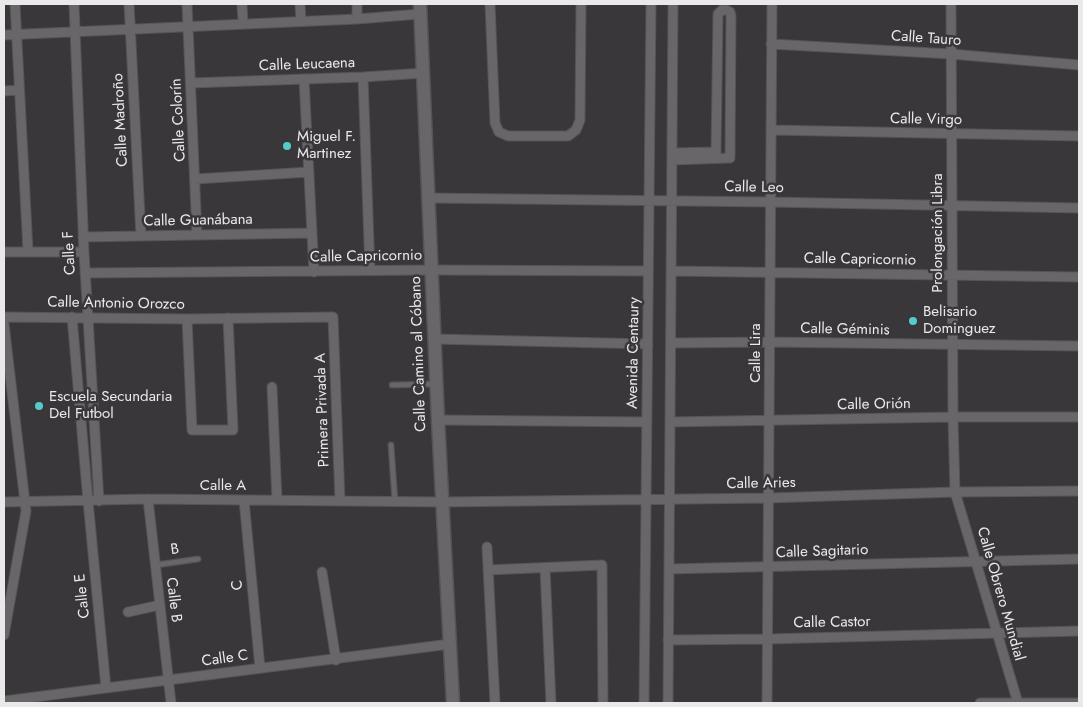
<!DOCTYPE html>
<html>
<head>
<meta charset="utf-8">
<style>
  body { margin:0 }
  #map { position:relative; width:1083px; height:707px; overflow:hidden; background:#393739; font-family:Jost,sans-serif }
  canvas { display:block }
  .frame { position:absolute; inset:0; border:5px solid #eae9ea; pointer-events:none }
</style>
</head>
<body>
<div id="map">
<canvas width="1083" height="707"></canvas>
<div class="frame"></div>
</div>
<script>
const ctx = document.querySelector('canvas').getContext('2d');
ctx.lineJoin = 'round';
const toPath = rows => new Path2D(rows.map(r => 'M' + r).join(''));
function trace(path, color, width, dash) { ctx.strokeStyle = color; ctx.lineWidth = width; ctx.lineCap = dash ? 'butt' : 'round'; ctx.setLineDash(dash || []); ctx.stroke(path); }
function drawText(font, color, halo, rows, align = 'center') {
  ctx.font = font + ' Jost,sans-serif'; ctx.lineWidth = 5; ctx.setLineDash([]); ctx.textBaseline = 'middle'; ctx.strokeStyle = halo; ctx.fillStyle = color; for (const [text, x, y, turn = 0] of rows) {
    ctx.save(); ctx.translate(x, y); ctx.rotate((+turn || 0) * Math.PI / 180); ctx.textAlign = isNaN(turn) ? turn : align; if (halo) ctx.strokeText(text, 0, 0); ctx.fillText(text, 0, 0); ctx.restore();
  }
}
const lane = toPath([
  [392,385,436,384],
  [391,445,395,502],
  [156,565,198,559]
]);
const street = toPath([
  [15,4,28,251],
  [74,4,84,252,99,501],
  [129,4,141,236],
  [187,4,197,235],
  [242,4,243,23],
  [300,4,301,21],
  [357,4,357,19],
  [490,4,495,123,499,132,508,136,568,136,576,130,580,120,581,4],
  [951,4,953,417,955,492,1018,703],
  [4,35,357,19,420,14],
  [771,44,951,54,1079,65],
  [363,77,370,271],
  [304,79,314,272],
  [191,83,363,77,424,73],
  [4,91,19,90],
  [771,130,1079,136],
  [672,160,730,158,731,16,730,12,726,10,722,10,718,14,716,152,672,153],
  [195,179,309,172],
  [429,198,770,202,1079,208],
  [83,237,312,233],
  [4,252,84,252],
  [671,271,1079,277],
  [85,273,432,270,648,271],
  [4,317,187,319,333,317,340,501],
  [72,317,88,501,106,688],
  [187,319,192,430,233,430,228,318],
  [4,324,26,511,4,635],
  [435,339,648,344],
  [671,343,769,342,1079,346],
  [272,387,277,500],
  [438,420,647,422],
  [670,422,953,417,1079,417],
  [148,499,171,703],
  [244,500,260,668],
  [4,502,148,499,443,502,769,498,955,492,1079,491],
  [487,547,495,703],
  [545,568,551,703],
  [669,569,1079,559],
  [488,570,602,565,603,703],
  [322,572,336,660],
  [128,612,160,605],
  [668,640,767,639,1079,631],
  [4,701,450,644],
  [644,703,651,4],
  [668,703,673,4],
  [767,703,772,4],
  [980,703,1079,703]
]);
const secondary = toPath([
  [420,4,438,420,453,703]
]);
const markers = [
  [287,146,5,"#54cdc9"],
  [913,321,5,"#54cdc9"],
  [39,406,5,"#54cdc9"]
];
const streetNames = [
  ["Calle Tauro",926,39,4],
  ["Calle Leucaena",307,65,-2],
  ["Calle Madroño",121,120,-93],
  ["Calle Colorín",179,120,-93],
  ["Calle Virgo",926,120,1],
  ["Calle Leo",754,188,1],
  ["Calle Guanábana",198,221,-1],
  ["Prolongación Libra",938,233,-90],
  ["Calle F",70,253,-93],
  ["Calle Capricornio",366,257,-1],
  ["Calle Capricornio",860,260,1],
  ["Calle Antonio Orozco",116,304,1],
  ["Calle Géminis",845,330,1],
  ["Avenida Centaury",634,353,-89],
  ["Calle Lira",756,353,-90],
  ["Calle Camino al Cóbano",419,354,-92],
  ["Calle Orión",874,405,-1],
  ["Primera Privada A",323,410,-92],
  ["Calle Aries",761,484,-1],
  ["Calle A",223,486],
  ["B",175,550,-8],
  ["Calle Sagitario",822,552,-2],
  ["C",238,585,-96],
  ["Calle Obrero Mundial",1000,594,74],
  ["Calle E",83,596,-96],
  ["Calle B",173,600,83],
  ["Calle Castor",832,623,-1],
  ["Calle C",225,659,-8]
];
const poiNames = [
  ["Miguel F.",297,137],
  ["Martinez",297,154],
  ["Belisario",923,312],
  ["Dominguez",923,329],
  ["Escuela Secundaria",49,397],
  ["Del Futbol",49,414]
];
trace(lane, '#555355', 7);
trace(street, '#555355', 11);
trace(secondary, '#555355', 15);
trace(lane, '#686668', 4.5);
trace(street, '#686668', 9);
trace(secondary, '#686668', 12);
for (const [x, y, r, color] of markers) { const dot = new Path2D(); dot.arc(x, y, r, 0, 2 * Math.PI); ctx.fillStyle = color; ctx.fill(dot); trace(dot, '#393739', 2); }
drawText('15px', '#eae9ea', '#393739', streetNames);
drawText('15px', '#eae9ea', '#393739', poiNames, 'left');
</script>
</body>
</html>
